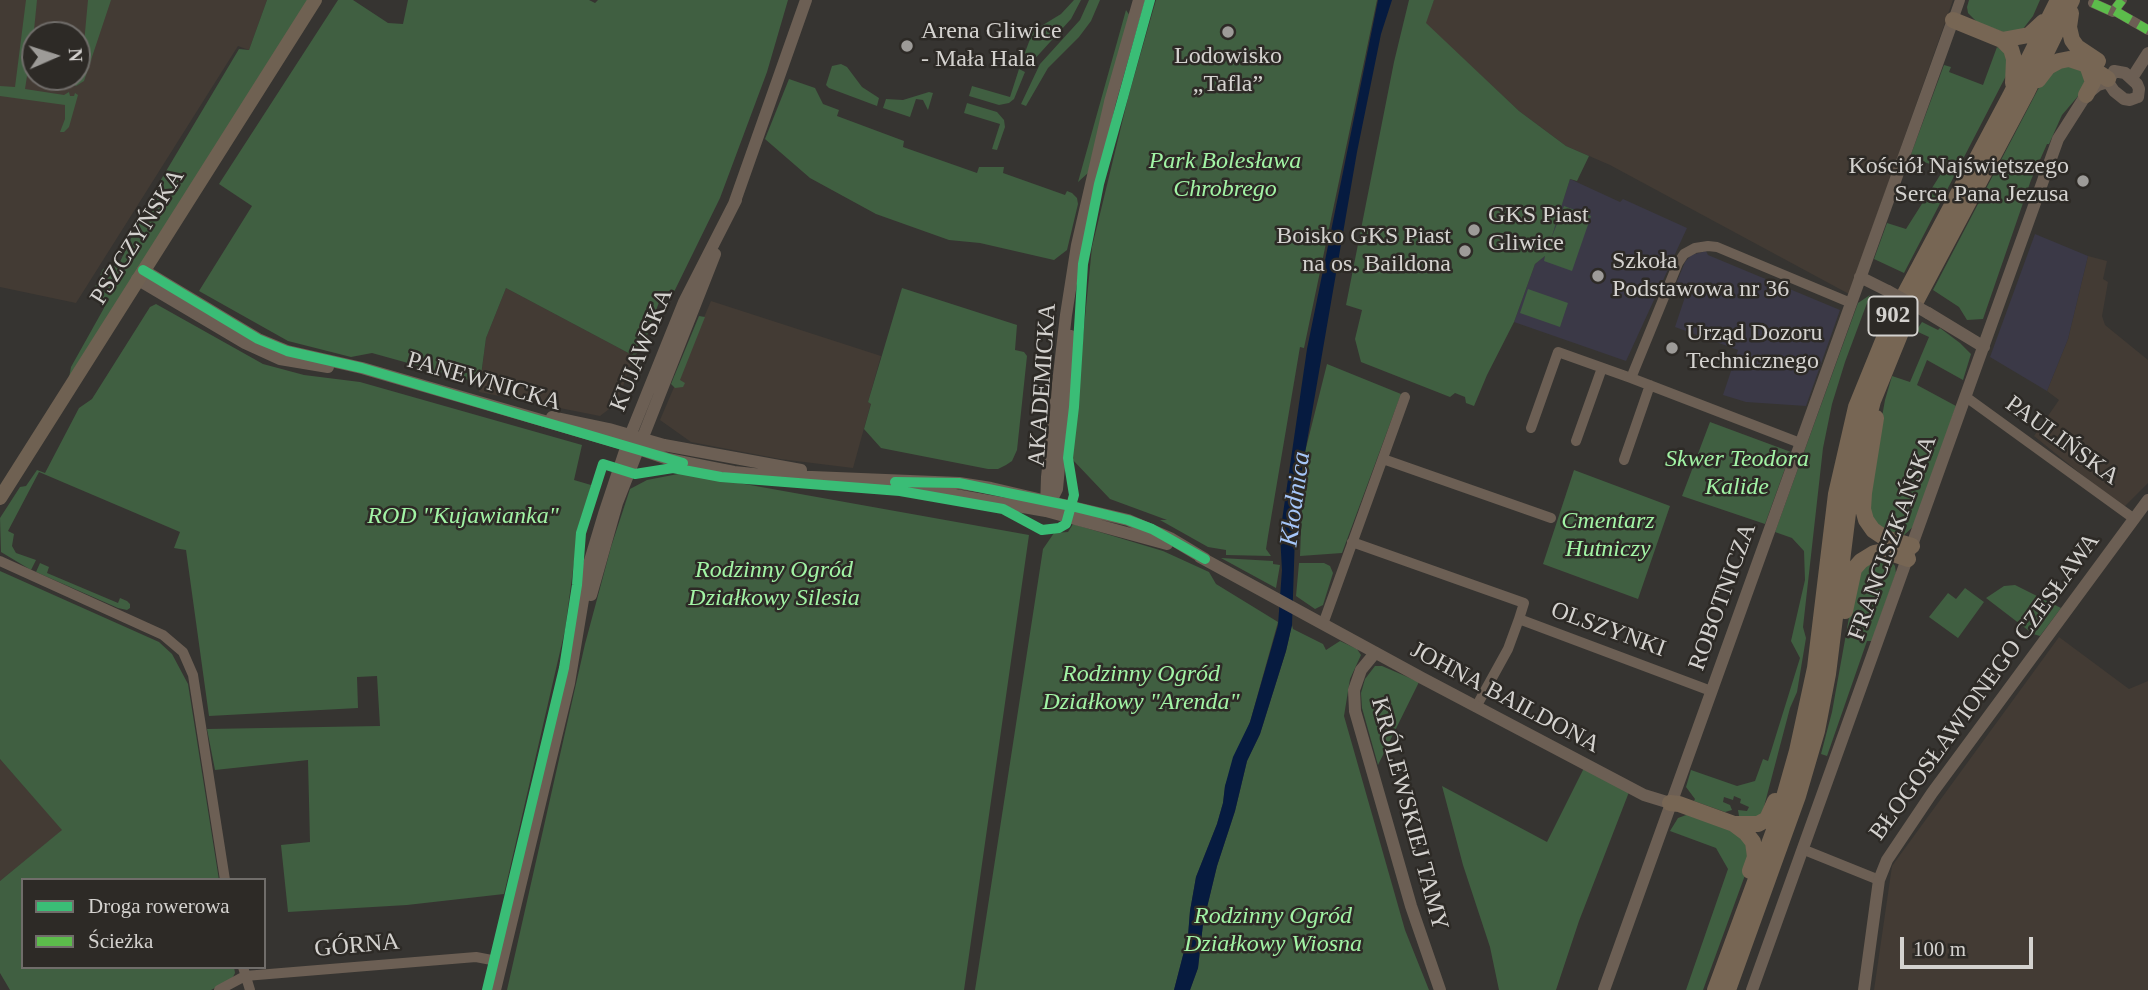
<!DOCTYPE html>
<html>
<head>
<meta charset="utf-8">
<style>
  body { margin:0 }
  #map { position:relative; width:2148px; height:990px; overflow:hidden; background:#363431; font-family:"Times New Roman",serif }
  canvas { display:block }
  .legend { position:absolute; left:21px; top:878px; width:245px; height:91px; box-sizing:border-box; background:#2d2a26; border:2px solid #706d6a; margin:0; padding:9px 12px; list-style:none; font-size:21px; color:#d4d2cf }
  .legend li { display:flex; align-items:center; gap:14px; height:35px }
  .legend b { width:35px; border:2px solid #706d6a }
  .north { position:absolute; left:21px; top:21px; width:70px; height:70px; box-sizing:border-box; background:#2d2a26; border:2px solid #706d6a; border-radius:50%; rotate:87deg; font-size:19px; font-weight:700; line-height:28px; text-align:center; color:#d4d2cf }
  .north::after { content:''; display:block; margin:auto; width:24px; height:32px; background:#9d9b98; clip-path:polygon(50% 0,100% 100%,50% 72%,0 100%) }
  .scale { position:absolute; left:1900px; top:937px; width:133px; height:32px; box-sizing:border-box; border:4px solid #d4d2cf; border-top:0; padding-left:9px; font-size:21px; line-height:24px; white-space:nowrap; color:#d4d2cf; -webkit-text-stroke:5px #2d2a26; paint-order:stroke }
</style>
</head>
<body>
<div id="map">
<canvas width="2148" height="990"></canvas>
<ul class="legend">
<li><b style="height:9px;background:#3abd76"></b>Droga rowerowa</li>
<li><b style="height:9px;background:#5cbc4b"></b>Ścieżka</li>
</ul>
<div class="north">N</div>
<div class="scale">100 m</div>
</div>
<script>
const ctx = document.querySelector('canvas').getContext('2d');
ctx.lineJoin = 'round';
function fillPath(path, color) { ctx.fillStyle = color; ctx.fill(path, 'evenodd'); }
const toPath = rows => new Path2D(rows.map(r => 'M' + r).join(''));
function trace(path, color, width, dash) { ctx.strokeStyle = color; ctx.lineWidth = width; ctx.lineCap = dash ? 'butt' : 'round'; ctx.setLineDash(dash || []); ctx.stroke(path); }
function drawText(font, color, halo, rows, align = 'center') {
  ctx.font = font + ' "Times New Roman",serif'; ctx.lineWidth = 5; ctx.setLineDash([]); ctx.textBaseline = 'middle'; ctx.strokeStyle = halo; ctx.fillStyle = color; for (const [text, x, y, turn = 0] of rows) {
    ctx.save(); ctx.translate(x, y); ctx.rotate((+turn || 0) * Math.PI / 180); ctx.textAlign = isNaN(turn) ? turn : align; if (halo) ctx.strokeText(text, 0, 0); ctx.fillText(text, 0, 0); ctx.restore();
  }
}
const built = toPath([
  [0,0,267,0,249,50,238,46,76,303,0,287],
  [35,35,77,35,77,77,35,77],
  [1434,0,1953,0,1849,294,1610,165,1566,146,1519,111,1425,23],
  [2088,256,2107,261,2103,279,2108,282,2102,316,2105,325,2148,360,2148,483,2123,508,2034,436,2059,400,2047,391,2068,339],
  [506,288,634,356,617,403,600,416,479,392,486,338],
  [711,301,881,356,868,402,871,403,853,468,780,459,691,442,660,420],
  [2059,637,2129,689,2148,681,2148,990,1874,990,1892,866],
  [0,759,63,830,0,881]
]);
const education = toPath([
  [1570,179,1620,202,1623,199,1687,228,1626,361,1514,322,1535,264,1545,256],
  [2035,234,2088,256,2068,339,2047,391,1990,357],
  [1706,251,1708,255,1840,310,1806,406,1746,402,1723,395,1738,350,1675,327,1686,294,1675,286,1685,262,1691,255]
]);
const green = toPath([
  [26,0,37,0,30,70,35,71,35,77,27,76,25,89,64,95,69,92,70,96,74,96,75,93,78,95,69,127,64,132,60,132,65,119,65,105,0,96,0,86,15,87],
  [88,0,111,0,84,81,76,86,69,82,68,77,77,77,79,59,84,60,85,56,83,54],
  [267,0,315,0,66,393,71,367,104,308,95,287,103,269,119,264,150,198,239,49,249,50],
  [338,0,353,0,388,23,403,24,408,0,589,0,595,3,598,0,788,0,767,72,720,198,672,296,662,294,642,349,634,356,506,288,486,338,480,383,372,353,351,357,288,341,199,291,252,206,219,184],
  [1074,0,1081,0,1071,19,1031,63,1026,60,1023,66,1020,66,1033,31,1061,14],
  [1089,0,1100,0,1091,21,1079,37,1048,68,1026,106,1021,104,1040,64,1080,20],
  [1156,0,1377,0,1304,348,1300,347,1268,536,1266,549,1271,556,1226,555,1226,550,1208,547,1160,520,1167,520,1110,499,1071,458,1092,247,1128,98],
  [1409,0,1434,0,1426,23,1519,111,1566,146,1589,156,1577,181,1570,179,1551,239,1564,206,1591,216,1572,271,1544,261,1545,256,1535,264,1514,322,1487,375,1474,406,1466,403,1465,397,1455,393,1450,397,1361,362,1355,339,1362,310,1346,305,1394,62],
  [1969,0,2040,0,2033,16,2019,34,2009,34,1978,23,1968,13,1967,7],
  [1126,10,1130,16,1088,173,1078,182],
  [1997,47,2004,51,2008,61,2007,74,1904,273,1874,259,1887,223,1906,229,1944,169,1910,157,1944,65,1951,67,1949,72,1983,85],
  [2064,63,2088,73,2079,95,2062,115,2049,144,2047,144,2031,180,1983,319,1967,320,1959,307,1933,290,2046,74],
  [841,64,847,67,862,87,879,98,877,106,829,88,826,85,832,66],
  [1019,69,1025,72,1014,99,1009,103,999,105,969,96,972,86,1010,97],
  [789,79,815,88,823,104,839,110,837,116,904,141,903,147,977,173,979,167,1004,167,1003,173,1065,195,1067,191,1072,193,1077,198,1078,204,1067,250,1054,260,980,243,949,240,876,214,810,178,765,139],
  [929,92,933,93,928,110,923,100,916,99,910,117,883,108,886,99,903,100],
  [967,103,997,112,1004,120,1005,127,997,150,992,149,1000,124,964,113],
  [902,288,1017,325,1015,350,1024,352,1027,356,1017,450,1012,461,1006,465,998,469,988,469,886,449,881,448,864,429,871,404,868,402],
  [1528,289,1568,303,1560,327,1520,313],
  [1870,295,1845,362,1832,404,1823,448,1803,627,1806,638,1797,692,1790,708,1761,818,1739,816,1738,810,1747,811,1749,807,1740,803,1741,799,1734,796,1733,800,1724,797,1723,802,1730,805,1732,810,1725,812,1694,801,1695,799,1686,787,1691,770,1737,786,1755,781,1763,759,1768,761,1800,658,1791,641,1805,580,1804,551,1792,538,1775,532,1858,303],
  [156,304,263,364,304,375,360,382,582,445,574,480,591,485,574,562,565,630,504,894,407,905,288,912,281,845,310,842,308,760,215,770,207,729,380,726,377,676,357,677,358,708,209,716,186,550,174,548,180,532,39,472,8,531,14,534,12,546,16,553,36,560,31,570,1,552,0,518,20,487,26,486,37,470,45,473,79,408,92,399,150,307],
  [699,316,705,317,680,380,685,383,683,387,675,388,671,384],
  [1922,322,1938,330,1940,328,1960,343,1971,354,1963,380,1927,360,1917,385,1956,406,1916,524,1903,536,1877,530,1866,506,1885,400,1892,376,1910,382,1929,337,1916,331],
  [1327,364,1401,394,1342,553,1300,556,1304,456],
  [1710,422,1791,452,1765,524,1682,496],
  [1574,470,1670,506,1638,599,1543,564],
  [683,473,1029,535,964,990,507,990,585,644,611,547,630,489,647,480],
  [1073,524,1163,551,1209,572,1216,584,1278,622,1250,722,1225,786,1223,803,1217,824,1196,877,1190,911,1188,936,1174,990,975,990,1043,549,1054,533,1068,532],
  [1872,557,1890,560,1895,566,1896,573,1872,641,1867,641,1827,756,1821,754,1832,712,1857,573],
  [1221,558,1273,561,1273,564,1280,565,1276,588],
  [40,563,49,567,47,573,118,603,120,598,127,601,130,604,130,608,127,610,118,608,36,572],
  [1299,563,1324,563,1330,566,1333,573,1323,605,1315,609,1296,596],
  [0,571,159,642,172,654,188,684,219,880,23,880,23,967,234,967,235,973,232,979,211,990,10,990,0,973,0,881,62,830,0,759],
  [2015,585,2061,608,2040,636,2033,634,1986,598,2004,586],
  [1965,588,1984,602,1958,638,1929,617,1948,593,1956,599],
  [1292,625,1293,629,1323,644,1326,650,1340,641,1357,649,1361,655,1350,679,1344,716,1405,930,1429,990,1190,990,1198,968,1203,924,1217,866,1235,811,1247,761,1260,734,1286,651],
  [1375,666,1382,666,1419,682,1378,765,1362,708,1361,693,1365,679],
  [1584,768,1629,792,1579,921,1556,990,1499,990,1490,947,1463,865,1442,786,1547,842],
  [1689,814,1740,834,1746,841,1748,867,1703,990,1686,990,1728,869,1716,848,1670,831,1678,818]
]);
const water = toPath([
  [1378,0,1392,0,1381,34,1357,152,1296,505,1292,625,1286,651,1260,734,1247,761,1235,811,1217,866,1203,924,1198,968,1190,990,1174,990,1188,936,1190,911,1196,877,1217,824,1223,803,1225,786,1233,757,1250,722,1278,625,1282,570,1280,534,1307,349]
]);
const minor = toPath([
  [2093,3,2113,12,2122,0],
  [2115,11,2148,30],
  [1953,20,1960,0],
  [1631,378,1678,263,1684,254,1695,248,1708,246,1717,247,1851,303],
  [1966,397,2133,518],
  [1531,428,1558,352,1631,378,1800,443],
  [1576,441,1602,368],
  [1383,459,1551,518],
  [1624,460,1650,385],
  [1352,542,1524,603,1519,619,1711,691],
  [0,561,163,635,183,652,193,675,225,880],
  [1323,624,1405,397],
  [1476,707,1508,649,1519,619],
  [1802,849,1879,880],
  [243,967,250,990],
  [219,990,245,976,476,957,502,962]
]);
const tertiary = toPath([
  [2132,78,2148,53],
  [2108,82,2114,71,2125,73,2137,84,2139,89,2138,97],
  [2108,82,2114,91,2124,99,2130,100,2138,97],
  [734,204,806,0],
  [143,270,258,339,287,351,362,368,627,445,668,459,734,472,763,475,959,483,991,488,1128,520,1170,538,1205,559],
  [1860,277,1888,291],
  [137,279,245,343,280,359,328,367],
  [1928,313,1984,347],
  [552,417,609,429,664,445,801,470],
  [915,488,1046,511,1167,544],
  [1048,507,1057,489,1071,336],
  [1046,508,1047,477,1066,315,1077,245,1110,102,1139,0],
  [1200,557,1422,678,1644,795,1670,803],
  [591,595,617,503,715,254],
  [1375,653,1361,670,1354,690,1355,711,1411,906,1440,990],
  [495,990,569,683,589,564,604,514,630,436,684,302,736,200],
  [1604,990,1953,20],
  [1752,990,2058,139,2086,95,2098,85,2108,82],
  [1864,990,1879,880,1887,860,1932,793,2148,500]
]);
const secondary = toPath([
  [0,498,315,0]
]);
const primary = toPath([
  [2071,13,2069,27,2072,40,2077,47,2098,61],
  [1953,20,2002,40,2011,49,2014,59,2013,83],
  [2002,40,2029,35,2043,22],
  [2038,80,2048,67,2059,61,2069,59,2087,65,2108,79],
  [2086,95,2093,82,2087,65],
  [1876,418,1864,493,1863,509,1866,520,1873,530,1885,538,1912,546],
  [1845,611,1854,569,1861,561,1874,553,1884,551,1908,559],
  [1670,803,1679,804,1734,824,1746,833,1753,842,1755,857,1750,871],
  [1734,824,1758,824,1767,819,1775,801],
  [1715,990,1776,825,1797,751,1815,668,1836,494,1856,407,1893,316,2010,96,2058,0],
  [1728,990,1798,796,1817,731,1828,674,1852,481,1873,401,1906,320,2027,92,2072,0]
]);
const tertiaryBridge = toPath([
  [1888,291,1928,313]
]);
const quiet = toPath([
  [2093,3,2113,12,2122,0],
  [2115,11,2148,30]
]);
const cycleway = toPath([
  [143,270,258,339,287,351,362,368,683,463],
  [895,482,959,483,1071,506,1128,520,1152,529,1205,559],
  [487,990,564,668,577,585,581,533,603,464,635,474,673,468,721,477,900,491,1003,509,1042,530,1059,528,1066,524,1074,495,1068,458,1074,407,1083,264,1099,184,1150,0]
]);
const markers = [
  [1228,32,7,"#9d9b98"],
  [907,46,7,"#9d9b98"],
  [2083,181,7,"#9d9b98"],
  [1474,230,7,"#9d9b98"],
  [1465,251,7,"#9d9b98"],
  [1598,276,7,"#9d9b98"],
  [1672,348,7,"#9d9b98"]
];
const shields = [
  [1893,316,49]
];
const shieldNames = [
  ["902",1893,316]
];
const poiNames = [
  ["Arena Gliwice",921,32],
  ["- Mała Hala",921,60],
  ["Lodowisko",1228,57,"center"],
  ["„Tafla”",1228,85,"center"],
  ["Kościół Najświętszego",2069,167,"right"],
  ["Serca Pana Jezusa",2069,195,"right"],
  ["GKS Piast",1488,216],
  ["Gliwice",1488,244],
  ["Boisko GKS Piast",1451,237,"right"],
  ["na os. Baildona",1451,265,"right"],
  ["Szkoła",1612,262],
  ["Podstawowa nr 36",1612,290],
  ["Urząd Dozoru",1686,334],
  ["Technicznego",1686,362]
];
const parkNames = [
  ["Park Bolesława",1225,162],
  ["Chrobrego",1225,190],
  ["Skwer Teodora",1737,460],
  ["Kalide",1737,488],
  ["ROD \"Kujawianka\"",463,517],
  ["Cmentarz",1608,522],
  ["Hutniczy",1608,550],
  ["Rodzinny Ogród",774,571],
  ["Działkowy Silesia",774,599],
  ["Rodzinny Ogród",1141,675],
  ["Działkowy \"Arenda\"",1141,703],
  ["Rodzinny Ogród",1273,917],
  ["Działkowy Wiosna",1273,945]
];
const streetNames = [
  ["PSZCZYŃSKA",138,237,-58],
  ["KUJAWSKA",642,350,-68],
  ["PANEWNICKA",484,382,16],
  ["AKADEMICKA",1043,385,-86],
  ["PAULIŃSKA",2062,441,36],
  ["FRANCISZKAŃSKA",1893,538,-70],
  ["ROBOTNICZA",1723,597,-70],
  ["OLSZYNKI",1608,630,20],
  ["BŁOGOSŁAWIONEGO CZESŁAWA",1985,687,-54],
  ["JOHNA BAILDONA",1505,698,28],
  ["KRÓLEWSKIEJ TAMY",1409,814,75],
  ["GÓRNA",357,946,-5]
];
const waterNames = [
  ["Kłodnica",1296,499,-82]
];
fillPath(built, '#433b34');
fillPath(education, '#3b3947');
fillPath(green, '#405f41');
fillPath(water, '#061b40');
trace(minor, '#6c5f54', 10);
trace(tertiary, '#6c5f54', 12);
trace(secondary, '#6f6152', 14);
trace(primary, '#776654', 16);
trace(tertiaryBridge, '#6c5f54', 12);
trace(quiet, '#5cbc4b', 9, [18, 9]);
trace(cycleway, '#3abd76', 10);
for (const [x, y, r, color] of markers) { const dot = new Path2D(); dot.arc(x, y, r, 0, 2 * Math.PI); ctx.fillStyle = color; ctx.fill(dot); trace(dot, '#2d2a26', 2.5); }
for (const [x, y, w] of shields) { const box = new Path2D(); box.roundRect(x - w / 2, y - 19.5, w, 39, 5); ctx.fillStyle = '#2d2a26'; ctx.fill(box); trace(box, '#d4d2cf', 2); }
drawText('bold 23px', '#d4d2cf', null, shieldNames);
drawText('24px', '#d4d2cf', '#2d2a26', poiNames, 'left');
drawText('italic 24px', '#a2f4a5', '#2d2a26', parkNames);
drawText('24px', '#d4d2cf', '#2d2a26', streetNames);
drawText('italic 26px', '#a6c7fa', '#2d2a26', waterNames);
</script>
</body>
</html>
